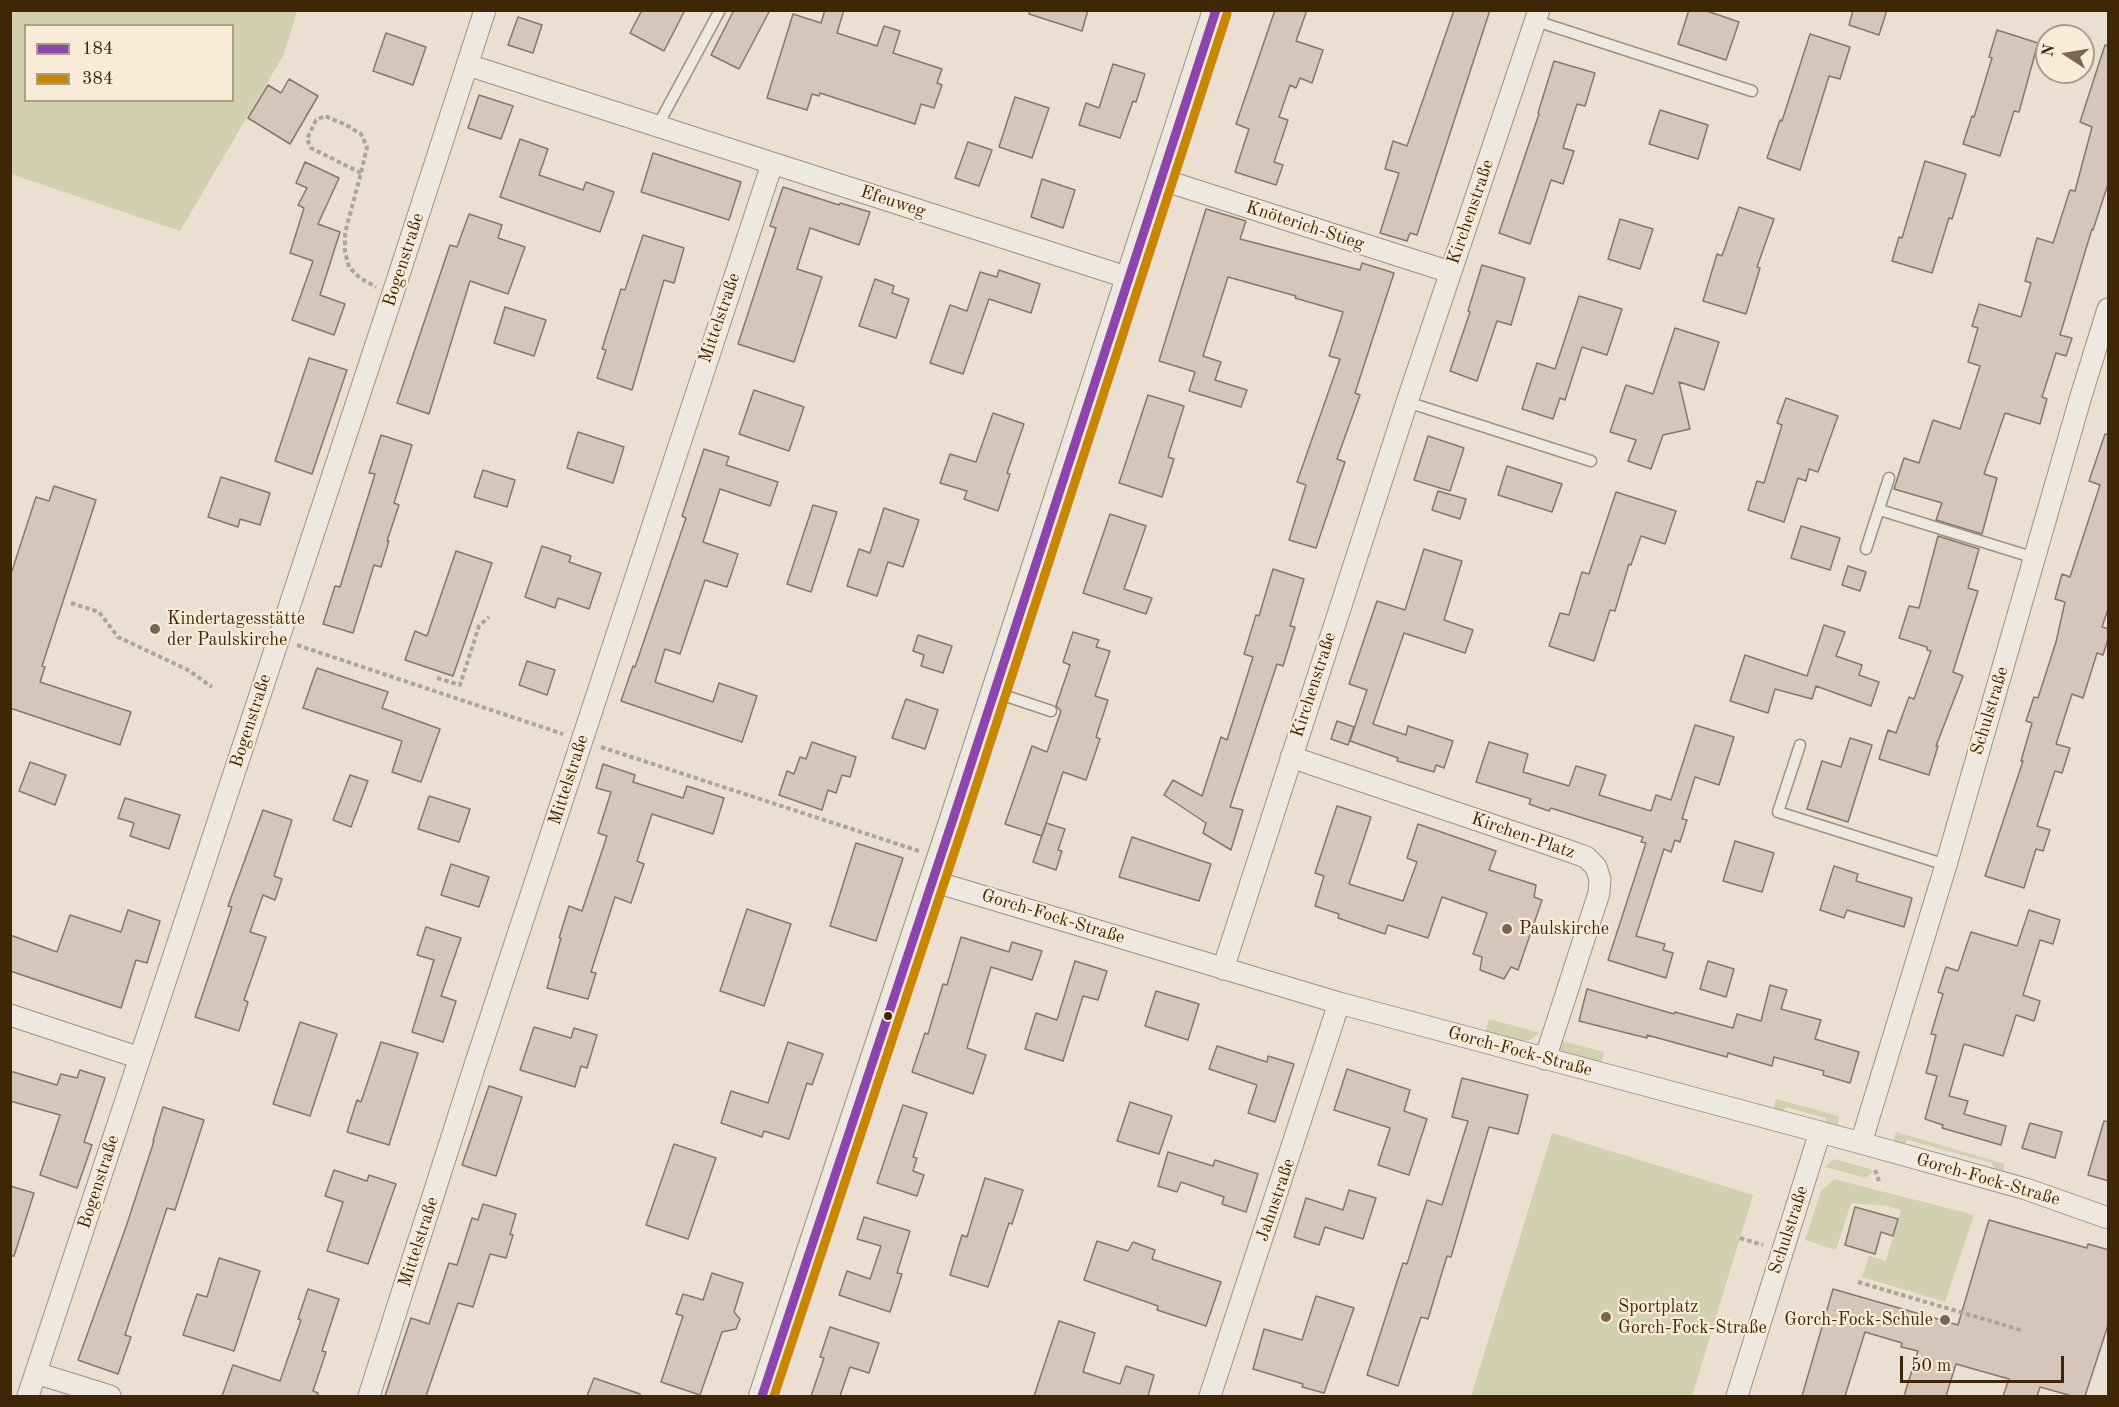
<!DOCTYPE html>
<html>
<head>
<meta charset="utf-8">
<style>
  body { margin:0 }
  #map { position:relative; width:2119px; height:1407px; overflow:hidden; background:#eadfd0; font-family:"Old Standard TT",serif }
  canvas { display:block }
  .frame { position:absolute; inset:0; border:12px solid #3e2606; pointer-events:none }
  .legend { position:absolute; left:24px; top:24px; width:210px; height:78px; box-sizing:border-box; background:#f8ecd9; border:2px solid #ae9d85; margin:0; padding:8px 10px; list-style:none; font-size:18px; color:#3e2606 }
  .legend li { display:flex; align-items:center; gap:12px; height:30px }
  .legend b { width:30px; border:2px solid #ae9d85 }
  .north { position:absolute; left:2035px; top:24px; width:60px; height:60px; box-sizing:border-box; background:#f8ecd9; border:2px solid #ae9d85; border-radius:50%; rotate:282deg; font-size:16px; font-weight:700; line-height:24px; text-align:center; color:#3e2606 }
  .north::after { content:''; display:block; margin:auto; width:21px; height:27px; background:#7a674d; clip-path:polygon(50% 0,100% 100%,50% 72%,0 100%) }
  .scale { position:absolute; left:1900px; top:1356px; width:164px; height:27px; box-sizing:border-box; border:3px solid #3e2606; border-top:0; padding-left:8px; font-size:18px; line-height:21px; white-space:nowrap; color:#3e2606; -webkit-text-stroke:4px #f8ecd9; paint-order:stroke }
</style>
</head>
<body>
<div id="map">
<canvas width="2119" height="1407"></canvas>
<div class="frame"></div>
<ul class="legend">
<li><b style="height:8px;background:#8e44ad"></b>184</li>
<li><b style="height:8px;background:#c98602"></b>384</li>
</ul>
<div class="north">N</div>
<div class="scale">50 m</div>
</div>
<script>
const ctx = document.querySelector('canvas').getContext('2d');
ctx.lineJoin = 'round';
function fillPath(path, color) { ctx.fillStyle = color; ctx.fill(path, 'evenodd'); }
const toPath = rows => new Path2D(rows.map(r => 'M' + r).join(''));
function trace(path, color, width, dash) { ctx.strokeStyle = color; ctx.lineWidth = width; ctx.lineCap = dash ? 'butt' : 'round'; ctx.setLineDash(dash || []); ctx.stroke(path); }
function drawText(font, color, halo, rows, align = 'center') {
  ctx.font = font + ' "Old Standard TT",serif'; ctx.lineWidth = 4.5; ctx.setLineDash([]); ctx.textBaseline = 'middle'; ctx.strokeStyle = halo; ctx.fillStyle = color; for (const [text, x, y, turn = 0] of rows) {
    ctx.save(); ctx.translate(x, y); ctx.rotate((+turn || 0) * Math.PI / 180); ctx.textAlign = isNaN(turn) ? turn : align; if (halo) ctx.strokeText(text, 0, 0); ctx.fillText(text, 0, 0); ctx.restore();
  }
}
const green = toPath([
  [11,10,297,10,297,11,284,54,180,231,11,174],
  [26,26,232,26,232,100,26,100],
  [1489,1019,1540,1033,1530,1040,1519,1041,1485,1034],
  [1558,1040,1604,1052,1601,1064,1563,1052,1560,1049],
  [1776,1099,1839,1116,1837,1128,1827,1125,1825,1118,1786,1107,1780,1113,1773,1111],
  [1896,1132,2005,1164,2002,1173,1995,1171,1992,1163,1908,1140,1899,1148,1892,1146],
  [1552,1133,1753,1195,1692,1396,1471,1396],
  [1834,1159,1870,1169,1873,1171,1866,1178,1825,1167],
  [1834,1179,1974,1215,1945,1302,1862,1277,1869,1256,1886,1261,1901,1210,1888,1206,1851,1203,1836,1250,1805,1240,1821,1191]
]);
const building = toPath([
  [642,10,685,10,664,51,630,33,642,10],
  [734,10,770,10,739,69,711,55,734,10],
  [825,10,844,10,837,33,877,46,884,26,900,31,893,53,942,69,937,83,942,85,934,108,921,104,915,124,820,93,819,96,812,94,807,110,767,98,793,14,821,23,825,10],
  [1030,10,1088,10,1082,31,1029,14,1030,10],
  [1275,10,1307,10,1296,41,1323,50,1312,83,1300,78,1296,88,1290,85,1279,117,1288,120,1274,162,1283,165,1276,185,1235,172,1249,129,1236,124,1275,10],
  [1454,10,1490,10,1417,235,1410,233,1407,241,1380,233,1399,173,1385,169,1393,141,1407,146,1454,10],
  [1689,10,1704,10,1739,22,1726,60,1678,44,1689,10],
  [1853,10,1887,10,1879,35,1849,25,1853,10],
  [518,17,542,25,533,53,508,45,518,17],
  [1997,30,2038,43,2019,112,2014,111,2000,156,1963,144,1972,116,1974,117,1992,58,1989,57,1997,30],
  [386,33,426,47,413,85,373,71,386,33],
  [1810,34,1850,47,1840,79,1829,76,1800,170,1767,158,1780,120,1782,121,1810,34],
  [2105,45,2109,46,2109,181,2093,230,2092,229,2060,335,2072,338,2066,356,2056,353,2042,397,2047,399,2040,424,2005,413,1984,474,1997,478,1982,534,1936,520,1942,503,1894,489,1904,458,1919,463,1933,420,1960,429,1980,366,1968,362,1978,328,1972,326,1979,304,2021,317,2031,283,2025,281,2037,238,2053,243,2070,190,2075,191,2092,127,2080,122,2105,45],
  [1554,61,1595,73,1585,106,1577,104,1563,148,1574,151,1563,184,1551,180,1530,244,1499,233,1539,114,1538,113,1554,61],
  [1113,64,1145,74,1136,102,1133,101,1120,138,1079,125,1086,103,1099,108,1113,64],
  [289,79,318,96,290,144,248,118,268,85,281,93,289,79],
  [479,95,513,106,501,139,468,128,479,95],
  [1015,97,1049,108,1032,158,999,147,1015,97],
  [1660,110,1708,125,1698,159,1649,144,1660,110],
  [520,139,548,149,539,175,583,190,586,182,614,192,600,232,500,197,520,139],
  [968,142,992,150,979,186,955,178,968,142],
  [653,153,741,182,729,220,641,192,653,153],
  [1925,161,1966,174,1952,219,1949,218,1932,273,1892,261,1899,237,1902,238,1925,161],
  [305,162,339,178,318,224,340,232,320,295,345,304,334,335,292,320,313,261,290,253,304,208,298,205,307,188,296,183,305,162],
  [1042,179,1075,190,1063,228,1031,217,1042,179],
  [783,187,839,205,840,203,870,212,859,245,810,228,797,269,822,277,794,362,738,344,776,228,770,226,783,187],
  [1739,207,1774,219,1757,267,1760,268,1746,314,1703,301,1717,254,1722,256,1739,207],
  [1206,209,1246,221,1240,239,1360,270,1362,263,1394,273,1355,393,1360,395,1337,459,1345,462,1316,548,1289,540,1306,485,1297,482,1340,359,1329,356,1343,312,1295,298,1296,296,1228,277,1203,356,1221,362,1215,380,1247,390,1241,407,1189,391,1195,372,1159,361,1206,209],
  [469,214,502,225,498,238,525,247,508,294,470,281,429,414,397,403,450,245,457,247,469,214],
  [1620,219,1653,229,1640,269,1608,259,1620,219],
  [643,235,684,248,674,283,664,280,632,390,597,378,606,350,602,349,621,289,625,290,643,235],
  [1482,265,1525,278,1511,325,1497,321,1477,381,1450,371,1470,312,1468,311,1482,265],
  [999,270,1040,284,1031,313,989,299,963,374,930,363,950,305,967,311,980,272,997,277,999,270],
  [875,279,894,286,892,293,909,299,896,338,859,326,875,279],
  [1579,296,1622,309,1607,355,1582,347,1565,400,1560,398,1553,419,1522,409,1537,363,1555,369,1579,296],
  [505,307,546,320,534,356,494,343,505,307],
  [1675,328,1719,342,1704,390,1679,382,1690,429,1663,435,1651,469,1628,461,1636,440,1610,432,1626,385,1653,394,1675,328],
  [309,358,347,370,312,474,275,461,309,358],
  [754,390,804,407,789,451,739,434,754,390],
  [1148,395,1184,406,1168,457,1174,459,1162,497,1119,483,1148,395],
  [1786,398,1838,416,1818,472,1809,469,1806,481,1798,478,1784,522,1748,510,1757,481,1764,483,1782,425,1777,423,1786,398],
  [993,413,1024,424,1007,473,1010,474,998,511,964,499,967,491,940,483,950,454,976,462,993,413],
  [578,432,624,447,613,483,567,468,578,432],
  [2105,434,2109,434,2109,606,2102,627,2109,629,2109,636,2103,655,2097,653,2083,698,2072,694,2056,744,2070,748,2062,773,2055,771,2037,826,2050,830,2043,851,2036,849,2024,888,1985,876,2023,761,2021,761,2032,723,2026,721,2034,697,2038,698,2056,642,2065,602,2055,599,2062,574,2070,577,2100,485,2089,481,2105,434],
  [381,435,412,445,394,503,399,505,387,541,389,541,381,567,374,565,353,633,323,624,335,586,340,587,375,474,369,473,381,435],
  [1428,436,1464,448,1450,491,1414,480,1428,436],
  [704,449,729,457,726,465,778,482,770,506,720,489,703,542,738,554,727,587,705,580,680,654,665,649,655,682,713,702,719,683,757,696,742,742,621,701,633,666,635,667,686,518,682,516,704,449],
  [1507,466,1562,484,1552,512,1498,495,1507,466],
  [483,470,515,480,507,507,474,497,483,470],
  [221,477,270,493,260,525,240,519,238,527,208,517,221,477],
  [54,486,96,500,42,666,45,667,40,682,131,712,120,745,10,708,10,577,36,497,49,501,54,486],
  [1438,491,1466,499,1460,519,1432,510,1438,491],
  [1616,492,1676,511,1665,544,1641,536,1631,565,1629,564,1615,611,1610,610,1594,661,1549,646,1560,613,1569,615,1582,572,1589,574,1616,492],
  [813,505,837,512,811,592,787,584,813,505],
  [884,508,919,520,903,567,888,562,877,596,847,586,859,549,870,553,884,508],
  [1110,514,1146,526,1124,589,1152,598,1146,614,1083,593,1110,514],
  [1801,526,1840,538,1830,570,1791,558,1801,526],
  [1938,536,1979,549,1968,588,1978,591,1953,672,1963,676,1936,746,1938,746,1929,775,1879,759,1888,730,1896,733,1909,697,1914,699,1931,651,1927,650,1927,647,1899,638,1909,606,1919,608,1938,536],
  [542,546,571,556,569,562,601,573,589,609,558,598,555,608,525,597,542,546],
  [1424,549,1462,561,1444,620,1473,630,1465,653,1404,633,1373,724,1406,735,1408,726,1453,741,1444,768,1436,765,1434,772,1397,761,1398,758,1350,741,1367,690,1349,684,1377,601,1405,610,1424,549],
  [456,551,492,563,453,676,405,660,415,631,427,636,456,551],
  [1848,566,1866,572,1860,591,1842,585,1848,566],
  [1273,569,1304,579,1290,626,1295,627,1283,666,1277,664,1230,807,1243,810,1231,850,1203,833,1206,823,1164,795,1173,780,1202,796,1221,737,1227,740,1253,657,1244,654,1256,615,1259,616,1273,569],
  [1824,625,1845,632,1836,656,1862,665,1859,675,1879,682,1871,706,1816,686,1812,699,1775,689,1768,713,1730,701,1745,655,1807,676,1824,625],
  [1073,632,1099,640,1096,647,1110,651,1095,696,1108,700,1096,737,1100,739,1086,780,1063,772,1042,836,1005,824,1032,746,1047,752,1061,711,1056,706,1070,665,1063,662,1073,632],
  [918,635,952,646,943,673,921,666,924,655,913,651,918,635],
  [527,661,555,670,547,695,519,685,527,661],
  [317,668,388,692,382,708,440,729,421,782,392,772,402,741,303,708,317,668],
  [906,699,938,710,925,749,892,738,906,699],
  [1337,721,1354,727,1348,745,1331,739,1337,721],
  [1695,725,1734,737,1719,785,1695,777,1682,819,1687,820,1680,842,1675,840,1671,852,1664,849,1636,936,1665,944,1663,950,1673,953,1666,978,1608,960,1646,843,1641,842,1643,837,1551,808,1549,811,1529,804,1531,799,1476,782,1489,742,1528,754,1523,772,1569,786,1576,766,1606,775,1599,795,1651,811,1656,795,1671,800,1695,725],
  [1850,738,1872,745,1848,822,1807,809,1822,761,1841,767,1850,738],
  [812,742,856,757,850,777,842,775,836,793,828,790,822,810,779,795,787,771,794,774,800,757,806,759,812,742],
  [30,762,66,775,55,805,19,791,30,762],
  [603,764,635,775,633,782,683,798,687,786,724,798,713,834,652,814,637,861,644,864,631,903,615,897,591,972,596,973,588,999,547,988,561,938,559,938,569,906,582,911,607,836,598,833,611,792,596,788,603,764],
  [350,775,368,781,351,827,333,820,350,775],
  [429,796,470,809,459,842,418,829,429,796],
  [125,798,180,815,169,849,130,836,134,823,118,818,125,798],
  [1337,806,1371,817,1349,884,1403,901,1417,862,1407,858,1418,824,1496,851,1489,870,1536,885,1534,897,1542,900,1518,970,1511,967,1504,979,1480,970,1482,957,1473,954,1487,913,1442,897,1428,938,1388,925,1385,934,1338,918,1339,914,1315,906,1324,876,1315,873,1337,806],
  [263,810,292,820,274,876,282,879,275,900,263,895,250,932,266,937,244,1000,248,1002,239,1031,195,1017,232,907,228,906,263,810],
  [1046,823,1065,829,1058,850,1062,851,1056,870,1033,862,1046,823],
  [1132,837,1211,864,1199,901,1119,877,1132,837],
  [1735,841,1774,853,1762,892,1723,881,1735,841],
  [856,843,903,858,876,941,830,926,856,843],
  [451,864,489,877,479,907,441,895,451,864],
  [1834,866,1858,874,1856,881,1912,898,1904,927,1847,910,1844,918,1820,910,1834,866],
  [747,909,791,924,764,1006,720,991,747,909],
  [128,910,160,921,147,963,136,960,121,1008,10,971,10,935,57,952,70,915,121,932,128,910],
  [2029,910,2060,920,2053,944,2040,940,2023,995,2040,1001,2034,1021,2016,1015,2003,1056,1964,1044,1949,1096,1968,1101,1964,1114,2006,1126,2001,1145,1942,1128,1943,1125,1925,1119,1937,1076,1926,1073,1936,1035,1931,1034,1943,994,1938,992,1946,967,1958,971,1971,932,2017,946,2029,910],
  [426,927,461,938,441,996,456,1001,443,1042,412,1032,434,960,417,955,426,927],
  [961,937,1009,952,1012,942,1042,951,1032,980,991,967,967,1048,986,1055,973,1094,912,1072,925,1033,928,1034,943,984,947,985,961,937],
  [1075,961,1107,971,1098,1000,1083,996,1063,1061,1025,1049,1036,1013,1057,1020,1075,961],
  [1708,961,1734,969,1726,997,1700,989,1708,961],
  [1770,985,1787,990,1781,1009,1821,1020,1815,1039,1859,1052,1850,1083,1823,1075,1824,1071,1774,1057,1772,1066,1728,1053,1727,1057,1647,1035,1647,1038,1579,1021,1587,989,1674,1014,1675,1012,1733,1028,1737,1014,1761,1021,1770,985],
  [1156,991,1199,1004,1188,1040,1145,1026,1156,991],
  [300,1022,337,1034,310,1116,273,1104,300,1022],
  [534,1027,571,1038,574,1028,597,1035,587,1068,581,1066,575,1087,520,1070,534,1027],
  [381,1042,418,1053,389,1145,347,1132,357,1100,361,1102,381,1042],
  [788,1042,823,1054,812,1085,807,1083,789,1139,764,1131,762,1137,721,1123,731,1091,768,1103,788,1042],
  [1217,1046,1267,1062,1268,1056,1294,1064,1275,1122,1248,1113,1257,1085,1209,1069,1217,1046],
  [1347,1069,1410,1090,1404,1111,1427,1119,1409,1175,1378,1165,1390,1128,1334,1110,1347,1069],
  [80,1070,105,1078,84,1142,92,1145,77,1188,40,1175,60,1115,10,1101,10,1071,57,1085,61,1074,77,1078,80,1070],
  [1462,1078,1528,1095,1518,1134,1489,1127,1451,1257,1447,1256,1428,1319,1421,1317,1398,1386,1367,1375,1403,1263,1407,1264,1427,1200,1442,1205,1468,1121,1452,1117,1462,1078],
  [489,1086,522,1097,496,1176,462,1165,489,1086],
  [1130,1102,1172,1116,1159,1154,1117,1141,1130,1102],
  [903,1105,927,1113,913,1157,917,1158,913,1171,924,1175,917,1196,877,1183,903,1105],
  [163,1107,204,1120,175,1210,167,1208,125,1335,131,1337,118,1374,78,1360,126,1227,154,1141,153,1141,163,1107],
  [2104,1121,2109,1122,2109,1181,2088,1175,2104,1121],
  [2030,1123,2062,1132,2055,1158,2022,1148,2030,1123],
  [674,1144,716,1158,688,1239,646,1225,674,1144],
  [1168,1152,1213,1166,1215,1160,1258,1174,1246,1212,1222,1204,1224,1197,1181,1182,1177,1192,1158,1186,1168,1152],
  [334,1170,367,1181,369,1175,396,1184,368,1264,327,1251,343,1202,325,1196,334,1170],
  [985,1178,1023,1190,1012,1224,1009,1223,988,1287,950,1275,962,1235,967,1237,985,1178],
  [10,1186,34,1193,14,1256,10,1256,10,1186],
  [1349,1190,1376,1198,1363,1239,1325,1227,1319,1245,1294,1237,1306,1198,1343,1210,1349,1190],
  [483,1204,516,1214,510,1234,513,1235,506,1258,490,1254,473,1307,458,1303,426,1396,385,1396,411,1318,429,1324,449,1263,457,1265,472,1218,478,1220,483,1204],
  [1855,1207,1898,1219,1893,1236,1881,1232,1875,1254,1845,1245,1855,1207],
  [864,1217,910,1231,897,1273,902,1274,890,1312,839,1295,847,1271,870,1279,881,1246,857,1239,864,1217],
  [1989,1220,2087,1248,2088,1244,2109,1250,2109,1322,2085,1396,2072,1396,2040,1387,2037,1396,2003,1396,2009,1379,1956,1364,1946,1396,1904,1396,1918,1351,1901,1347,1902,1343,1865,1332,1845,1396,1802,1396,1833,1289,1958,1325,1989,1220],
  [1097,1241,1128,1251,1133,1242,1155,1250,1152,1259,1221,1282,1206,1326,1157,1310,1158,1306,1084,1280,1097,1241],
  [219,1258,260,1271,234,1351,183,1335,197,1294,207,1297,219,1258],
  [712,1273,743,1283,734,1312,740,1319,736,1329,722,1332,700,1395,661,1382,683,1316,676,1314,683,1294,703,1300,712,1273],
  [308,1289,339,1299,322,1351,326,1352,313,1391,318,1393,318,1396,222,1396,233,1365,280,1381,301,1320,298,1319,308,1289],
  [1316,1296,1354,1308,1324,1393,1302,1387,1303,1384,1253,1369,1264,1329,1302,1340,1316,1296],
  [1059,1321,1095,1333,1083,1372,1120,1384,1126,1366,1154,1375,1148,1396,1034,1396,1059,1321],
  [830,1327,879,1343,869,1373,850,1367,840,1396,811,1396,824,1358,820,1357,830,1327],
  [594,1378,640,1394,640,1396,587,1396,594,1378]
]);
const path = toPath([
  [361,173,311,148,307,139,316,120,325,116,346,125,361,134,367,147,361,173,345,233,345,252,349,267,360,278,376,287],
  [71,603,99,612,118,637,188,670,212,687],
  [297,645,563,734],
  [437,678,460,685,479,626,489,617],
  [601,747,919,851],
  [1875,1170,1879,1181],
  [1740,1238,1763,1245],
  [1858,1282,2021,1330]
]);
const service = toPath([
  [1536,21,1752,91],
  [657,127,720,10],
  [1407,402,1591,461],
  [1880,510,2035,558],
  [1866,549,1889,478],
  [994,692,1051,711],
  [1800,745,1778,812,1946,865]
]);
const minor = toPath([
  [468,65,1129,278],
  [1160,179,1450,272],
  [1291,757,1572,852,1586,857,1596,867,1600,879,1599,893,1545,1059],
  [932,881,1339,1003,1861,1143,2026,1189,2108,1218],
  [1223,969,1407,402,1539,10],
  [10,1015,140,1058],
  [1861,1143,1946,865,2081,396,2108,309],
  [36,1373,110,1396],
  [28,1396,393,293,485,10],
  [369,1396,474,1068,772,164],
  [1210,1396,1339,1003],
  [1737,1396,1820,1132]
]);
const tertiary = toPath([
  [762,1396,955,813,1216,10]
]);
const bus1 = toPath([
  [762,1396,955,813,1216,10]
]);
const bus2 = toPath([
  [774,1396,966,817,1227,14]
]);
const markers = [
  [155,629,6,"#7a674d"],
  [1507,929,6,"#7a674d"],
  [888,1016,5,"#3e2606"],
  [1606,1317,6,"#7a674d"],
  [1945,1320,6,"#7a674d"]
];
const streetNames = [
  ["Efeuweg",893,202,18],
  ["Kirchenstraße",1471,212,-71],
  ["Knöterich-Stieg",1305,226,18],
  ["Bogenstraße",404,260,-72],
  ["Mittelstraße",720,318,-71],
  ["Kirchenstraße",1314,685,-72],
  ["Schulstraße",1990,711,-73],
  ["Bogenstraße",251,721,-72],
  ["Mittelstraße",569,780,-72],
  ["Kirchen-Platz",1523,836,19],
  ["Gorch-Fock-Straße",1053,917,17],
  ["Gorch-Fock-Straße",1520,1052,15],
  ["Gorch-Fock-Straße",1988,1180,16],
  ["Bogenstraße",99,1182,-72],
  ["Jahnstraße",1276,1200,-71],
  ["Schulstraße",1789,1230,-72],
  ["Mittelstraße",419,1242,-72]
];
const poiNames = [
  ["Kindertagesstätte",167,619],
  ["der Paulskirche",167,640],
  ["Paulskirche",1519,929],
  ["Sportplatz",1618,1307],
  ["Gorch-Fock-Straße",1618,1328],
  ["Gorch-Fock-Schule",1933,1320,"right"]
];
fillPath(green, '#d1d0af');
fillPath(building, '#d6c6ba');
trace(building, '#82786b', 1.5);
trace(service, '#9b9185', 13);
trace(minor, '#9b9185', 23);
trace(tertiary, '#9b9185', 28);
trace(path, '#aca59b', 4, [4.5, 3]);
trace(service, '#ede8e0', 10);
trace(minor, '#ede8e0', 21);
trace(tertiary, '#ede8e0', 26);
trace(bus1, '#8e44ad', 9);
trace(bus2, '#c98602', 9);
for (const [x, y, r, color] of markers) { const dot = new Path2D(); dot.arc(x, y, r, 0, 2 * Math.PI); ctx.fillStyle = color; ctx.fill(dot); trace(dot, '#f8ecd9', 2); }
drawText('18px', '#3e2606', '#f8ecd9', streetNames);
drawText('18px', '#3e2606', '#f8ecd9', poiNames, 'left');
</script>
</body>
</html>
